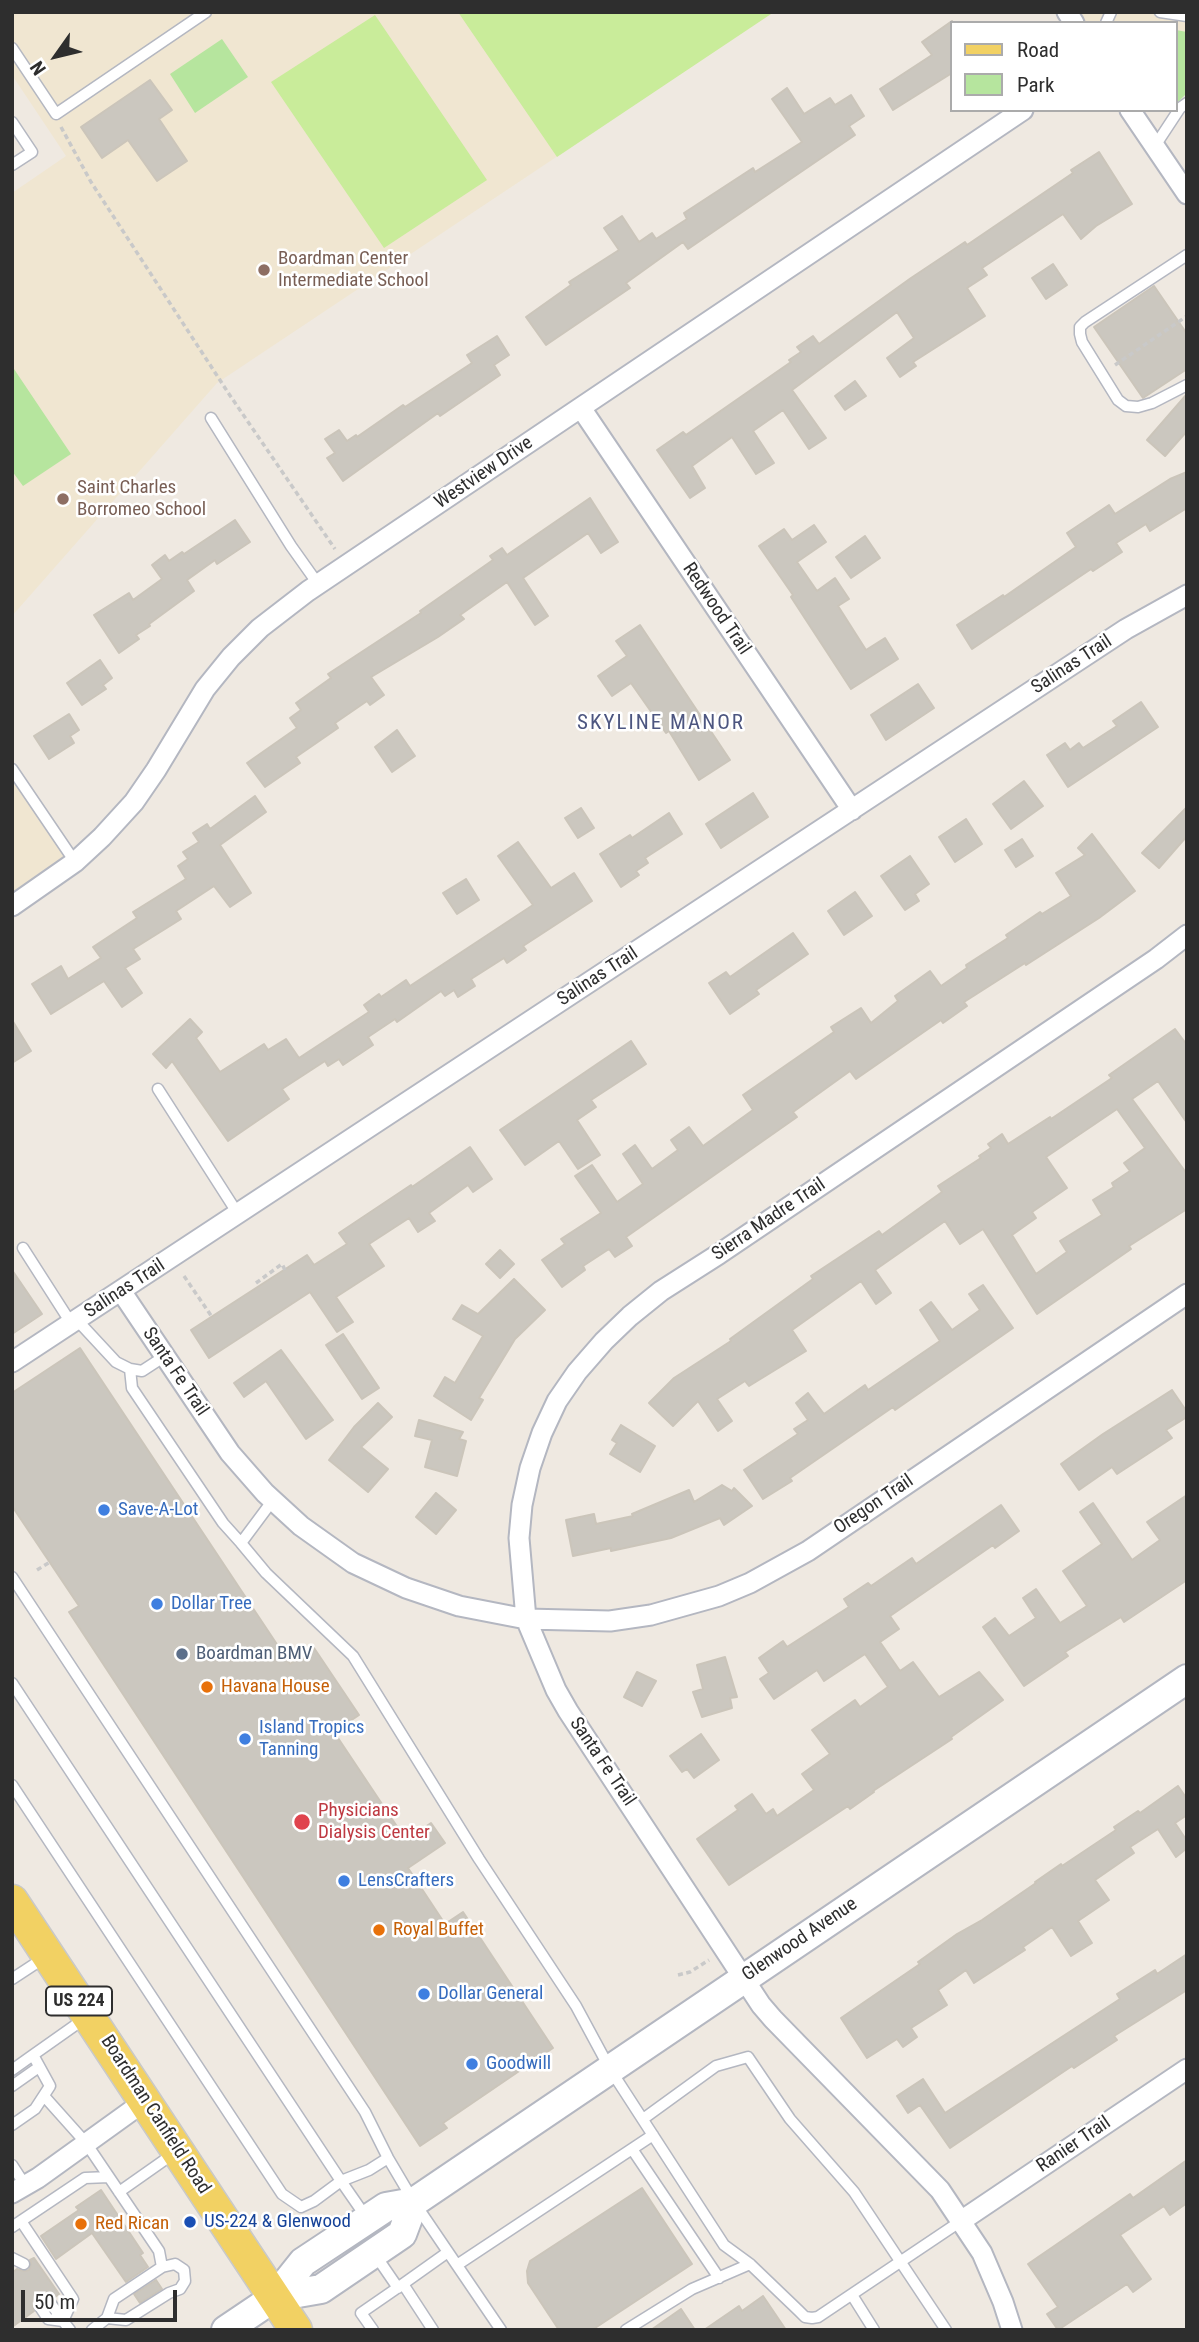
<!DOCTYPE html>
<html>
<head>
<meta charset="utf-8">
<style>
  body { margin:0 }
  #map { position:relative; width:1199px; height:2342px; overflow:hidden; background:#efe9e1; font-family:"Roboto Condensed",sans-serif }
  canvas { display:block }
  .frame { position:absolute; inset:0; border:14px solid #2e2e2e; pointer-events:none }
  .legend { position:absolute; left:950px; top:21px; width:228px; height:91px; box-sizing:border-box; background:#fff; border:2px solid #ababab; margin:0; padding:9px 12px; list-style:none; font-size:21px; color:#2e2e2e }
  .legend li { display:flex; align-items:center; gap:14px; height:35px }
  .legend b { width:35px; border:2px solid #ababab }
  .north { position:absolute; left:21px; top:21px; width:70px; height:70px; -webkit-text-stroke:5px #fff; paint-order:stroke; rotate:236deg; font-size:19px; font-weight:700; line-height:28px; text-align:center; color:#2e2e2e }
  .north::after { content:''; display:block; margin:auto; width:24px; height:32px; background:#2e2e2e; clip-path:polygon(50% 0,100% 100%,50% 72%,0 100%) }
  .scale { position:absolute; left:21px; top:2290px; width:156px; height:32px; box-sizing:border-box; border:4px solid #2e2e2e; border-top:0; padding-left:9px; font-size:21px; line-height:24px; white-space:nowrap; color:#2e2e2e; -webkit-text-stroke:5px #fff; paint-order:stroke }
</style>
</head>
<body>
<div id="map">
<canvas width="1199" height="2342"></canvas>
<div class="frame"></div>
<ul class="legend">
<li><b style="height:9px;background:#f2d163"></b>Road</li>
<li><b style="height:19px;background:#b6e59e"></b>Park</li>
</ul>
<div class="north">N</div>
<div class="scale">50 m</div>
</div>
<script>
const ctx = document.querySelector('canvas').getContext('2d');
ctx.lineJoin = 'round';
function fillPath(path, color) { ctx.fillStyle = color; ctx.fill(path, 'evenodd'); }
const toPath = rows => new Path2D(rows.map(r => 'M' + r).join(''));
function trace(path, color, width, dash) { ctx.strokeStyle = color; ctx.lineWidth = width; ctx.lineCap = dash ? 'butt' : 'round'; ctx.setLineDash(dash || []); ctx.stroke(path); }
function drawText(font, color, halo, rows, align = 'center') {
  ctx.font = font + ' "Roboto Condensed",sans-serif'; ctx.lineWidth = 5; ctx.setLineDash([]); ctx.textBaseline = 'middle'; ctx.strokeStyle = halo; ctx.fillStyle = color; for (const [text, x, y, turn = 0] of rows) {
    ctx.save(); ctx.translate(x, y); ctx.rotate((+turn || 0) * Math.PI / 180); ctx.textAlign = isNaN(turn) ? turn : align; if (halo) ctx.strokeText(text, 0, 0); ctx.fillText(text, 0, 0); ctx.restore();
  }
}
const education = toPath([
  [12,12,774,12,217,383,12,616,12,193,66,156,12,75],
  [1067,12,1187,12,1187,58,1176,65,1176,23,1074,23],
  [12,769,75,862,12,906]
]);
const green = toPath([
  [1176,30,1187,32,1187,93,1176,104],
  [222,39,248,77,195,113,170,74],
  [12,366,71,454,23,486,12,471]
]);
const pitch = toPath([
  [458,12,774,12,557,157],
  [375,15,487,180,384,248,271,82]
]);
const building = toPath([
  [952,21,952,73,893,110,880,89,932,55,922,42,952,21],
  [150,80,172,110,159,119,187,161,157,181,128,140,102,158,81,127,150,80],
  [787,88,804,114,830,98,835,105,851,95,864,116,849,126,855,135,688,249,683,242,626,283,630,288,546,345,526,317,571,285,569,282,619,250,604,228,622,216,639,242,652,233,656,239,687,219,684,213,753,168,755,172,802,142,772,99,787,88],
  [1099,152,1132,204,1096,226,1081,239,1063,214,982,268,987,275,967,288,985,316,913,362,916,366,900,377,887,358,914,338,897,312,792,390,826,438,809,449,783,410,753,431,774,463,756,474,732,437,692,466,705,488,690,498,657,450,683,432,686,435,791,362,789,360,801,352,797,347,813,336,819,344,911,278,965,242,967,245,1073,173,1071,170,1099,152],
  [1053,264,1067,285,1046,299,1032,278,1053,264],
  [1154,286,1187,334,1187,369,1143,398,1094,327,1154,286],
  [497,336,509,355,494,365,500,375,440,416,438,413,343,481,327,458,335,453,325,439,339,430,347,441,356,435,357,437,403,405,405,407,472,363,467,355,497,336],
  [855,381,866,396,845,410,835,396,855,381],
  [1187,394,1187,431,1165,456,1147,440,1187,394],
  [1187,472,1187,508,1150,531,1146,524,1116,543,1122,552,1093,571,1091,569,972,649,957,625,1003,595,1004,597,1076,547,1067,533,1109,505,1115,514,1170,479,1187,472],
  [590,498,618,542,601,553,588,533,523,578,548,616,535,625,507,582,460,615,464,619,438,637,371,677,384,695,370,705,367,701,335,723,338,728,296,757,300,763,265,787,247,763,297,728,290,718,301,710,296,703,331,678,328,674,421,613,420,611,493,560,490,556,502,548,507,555,590,498],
  [235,520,250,542,217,564,215,560,187,580,194,591,149,624,150,626,136,635,139,639,119,653,94,615,129,593,133,600,162,579,152,565,165,555,169,561,182,552,184,554,235,520],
  [814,525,826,542,797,562,817,591,835,578,849,599,838,606,866,650,885,638,898,659,851,689,791,597,793,595,759,546,784,529,792,540,814,525],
  [865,536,880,558,851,578,836,557,865,536],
  [640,625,730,760,699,780,669,731,666,733,631,683,612,696,598,676,627,656,616,641,640,625],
  [100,660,112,678,103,685,106,689,82,705,67,683,100,660],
  [918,684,934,708,886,740,871,715,918,684],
  [1141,702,1158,727,1068,787,1047,755,1065,743,1070,750,1079,743,1083,748,1117,726,1113,721,1141,702],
  [69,714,79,730,70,736,74,743,49,759,34,736,69,714],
  [397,730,415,756,392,772,375,747,397,730],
  [1024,781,1043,806,1011,829,993,804,1024,781],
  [753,793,768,817,721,848,706,824,753,793],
  [255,796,266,812,220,845,251,893,230,907,214,886,176,911,181,919,133,949,140,959,125,968,142,993,122,1007,104,981,51,1014,32,984,61,966,68,979,101,958,93,947,137,918,133,912,186,879,178,866,188,859,183,852,199,842,193,833,207,824,210,829,255,796],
  [1187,807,1187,836,1159,868,1142,853,1187,807],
  [581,808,594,828,578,838,565,818,581,808],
  [669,813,682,834,645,858,648,863,636,871,639,875,621,887,600,854,630,835,632,838,669,813],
  [966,819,982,844,955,862,939,837,966,819],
  [1092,834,1135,891,1099,918,1026,965,1025,963,964,1002,967,1006,943,1023,941,1020,856,1079,850,1071,793,1112,797,1117,626,1237,632,1246,615,1257,609,1249,583,1266,585,1270,562,1287,542,1260,565,1244,561,1239,601,1213,575,1176,592,1165,617,1202,643,1184,623,1154,635,1145,652,1169,678,1150,671,1140,689,1127,703,1146,753,1110,743,1095,834,1032,831,1027,861,1008,871,1023,898,1001,895,996,930,971,941,986,967,968,966,965,1008,938,1006,935,1040,912,1042,914,1071,896,1056,873,1085,855,1078,848,1092,834],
  [1022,839,1033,856,1016,867,1005,850,1022,839],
  [518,842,551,888,574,873,592,901,523,946,526,950,507,963,504,958,471,979,475,986,458,997,454,990,445,996,441,991,397,1022,395,1019,368,1037,373,1045,343,1065,339,1059,328,1066,325,1061,282,1089,289,1099,228,1141,172,1061,166,1068,153,1054,190,1019,202,1032,196,1038,220,1072,264,1044,268,1050,286,1039,299,1058,369,1012,364,1005,379,994,381,997,406,980,410,986,533,905,498,856,518,842],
  [910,856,929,884,915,894,919,901,905,910,881,876,910,856],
  [466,879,479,900,457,914,443,893,466,879],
  [855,892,872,916,844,935,828,911,855,892],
  [793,933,808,954,756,990,759,994,730,1014,709,983,726,972,730,977,793,933],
  [12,1020,31,1051,12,1063,12,1020],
  [1175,1029,1187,1045,1187,1123,1158,1081,1132,1099,1187,1174,1187,1209,1129,1246,1131,1249,1037,1314,983,1229,960,1244,945,1221,875,1270,891,1293,876,1304,861,1281,792,1330,806,1351,749,1386,745,1381,717,1399,732,1421,718,1431,698,1401,673,1426,649,1403,674,1378,731,1341,730,1339,813,1279,811,1276,879,1231,882,1235,942,1192,938,1186,981,1158,979,1156,991,1148,988,1144,1002,1134,1008,1144,1050,1117,1051,1119,1112,1078,1109,1075,1175,1029],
  [1117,1109,1145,1148,1124,1163,1130,1171,1112,1183,1114,1187,1093,1200,1102,1215,1060,1241,1067,1252,1036,1274,1012,1235,1036,1218,1032,1212,1067,1188,1046,1157,1117,1109],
  [631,1041,646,1064,591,1100,596,1107,577,1120,600,1155,578,1169,559,1141,525,1165,500,1130,631,1041],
  [470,1147,492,1179,473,1192,468,1185,429,1213,435,1221,418,1232,409,1218,369,1244,384,1266,336,1297,353,1322,337,1332,310,1292,209,1358,191,1330,307,1255,314,1265,347,1244,339,1233,411,1185,412,1187,470,1147],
  [500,1250,514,1264,500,1278,486,1264,500,1250],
  [12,1270,42,1314,12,1334,12,1270],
  [514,1279,545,1310,515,1339,479,1398,483,1400,471,1420,434,1396,445,1377,455,1383,483,1336,453,1319,462,1305,478,1314,514,1279],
  [983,1285,1013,1328,895,1410,893,1407,790,1478,792,1481,763,1499,744,1470,798,1434,794,1429,808,1420,796,1403,808,1393,824,1414,865,1385,868,1390,940,1341,920,1310,931,1302,952,1330,980,1310,969,1294,983,1285],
  [343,1334,379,1388,362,1399,326,1345,343,1334],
  [80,1348,290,1664,314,1648,359,1715,334,1732,406,1840,431,1823,445,1843,408,1868,445,1924,463,1912,553,2048,443,2123,447,2128,420,2146,69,1612,79,1606,12,1506,12,1393,80,1348],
  [281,1350,333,1420,306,1439,266,1381,244,1397,234,1383,281,1350],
  [1172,1390,1187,1412,1187,1417,1166,1430,1172,1438,1117,1474,1112,1467,1079,1490,1061,1464,1103,1434,1172,1390],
  [378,1403,392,1417,361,1447,388,1469,368,1492,329,1460,354,1427,378,1403],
  [419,1420,463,1432,459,1439,466,1441,457,1476,425,1467,432,1440,415,1436,419,1420],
  [621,1425,655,1446,640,1472,610,1454,617,1443,612,1440,621,1425],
  [722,1485,732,1491,734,1488,752,1506,724,1525,720,1518,671,1538,611,1551,611,1548,573,1556,566,1520,594,1514,596,1524,633,1516,632,1514,689,1490,694,1502,722,1485],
  [436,1493,456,1510,436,1534,416,1517,436,1493],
  [1187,1495,1187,1580,1124,1622,1121,1617,1065,1652,1068,1656,1024,1686,983,1627,995,1618,1009,1636,1036,1618,1023,1598,1036,1589,1060,1623,1087,1606,1063,1571,1102,1544,1080,1512,1093,1503,1132,1560,1160,1540,1147,1522,1187,1495],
  [1001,1505,1019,1531,995,1548,993,1545,890,1616,899,1629,880,1642,900,1671,913,1662,939,1697,979,1672,1003,1700,951,1737,952,1739,873,1791,874,1792,850,1809,848,1806,729,1885,697,1839,738,1810,735,1806,752,1794,766,1814,773,1809,777,1816,814,1790,802,1774,830,1754,812,1730,855,1700,860,1707,888,1687,865,1654,824,1681,817,1670,774,1699,760,1679,769,1673,759,1658,783,1641,787,1647,849,1607,844,1599,868,1583,871,1586,912,1558,916,1564,1001,1505],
  [725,1657,737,1697,730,1698,732,1708,702,1717,693,1692,703,1689,697,1665,725,1657],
  [637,1672,656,1681,642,1706,624,1697,637,1672],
  [701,1734,719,1760,694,1778,687,1769,682,1772,670,1756,701,1734],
  [1178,1786,1187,1799,1187,1815,1175,1823,1187,1841,1187,1848,1176,1857,1158,1829,1130,1847,1134,1853,1095,1880,1109,1900,1078,1921,1092,1943,1071,1956,1052,1927,1023,1947,1025,1950,974,1983,966,1970,938,1990,947,2005,911,2028,917,2037,903,2047,897,2039,867,2058,841,2018,920,1964,918,1962,957,1934,982,1920,1036,1883,1035,1882,1061,1864,1062,1866,1116,1830,1114,1827,1138,1811,1140,1813,1178,1786],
  [1187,1954,1187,1990,1114,2036,1117,2040,1074,2068,1072,2066,950,2148,920,2105,908,2113,897,2096,923,2079,945,2113,1120,1999,1117,1994,1155,1970,1157,1974,1187,1954],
  [1187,2160,1187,2203,1170,2215,1164,2206,1120,2235,1151,2279,1133,2292,1127,2284,1058,2330,1047,2314,1058,2307,1028,2264,1130,2194,1133,2198,1187,2160],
  [642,2188,692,2264,592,2330,559,2330,528,2283,527,2271,530,2261,642,2188],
  [101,2190,143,2253,140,2255,148,2267,126,2282,92,2233,56,2259,41,2236,79,2210,76,2207,101,2190],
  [34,2258,59,2294,55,2297,48,2294,42,2300,35,2301,33,2307,34,2311,12,2327,12,2273,17,2269,24,2271,29,2270,31,2264,30,2260,34,2258],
  [156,2280,162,2289,140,2303,134,2294,156,2280],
  [763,2296,786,2330,704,2330,739,2306,742,2311,763,2296],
  [681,2309,695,2330,651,2330,681,2309]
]);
const path = toPath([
  [61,127,91,182,229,394,335,549],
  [1115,365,1187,316],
  [184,1276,212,1317],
  [256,1283,282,1264,285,1270],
  [37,1570,50,1562],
  [678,1975,690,1972,709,1960]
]);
const lane = toPath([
  [1160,12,1187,16],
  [1106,23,1111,12],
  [12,48,56,114,206,12],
  [12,122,32,152,12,165],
  [1155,146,1180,108,1187,103],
  [1187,255,1085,322,1080,327,1080,334,1082,342,1118,400,1126,406,1138,407,1152,403,1187,385],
  [211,418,291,546,318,584],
  [12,769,75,862],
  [158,1089,238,1214],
  [23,1248,71,1323],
  [77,1320,116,1362,130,1369,142,1371,165,1356],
  [130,1369,132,1388,223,1523,241,1543],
  [273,1500,241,1543,266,1573,353,1656,479,1859,576,2006,610,2069,724,2245,750,2264,799,2311,805,2317,812,2318,818,2317,961,2221],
  [12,1577,365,2112,388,2158,414,2202,501,2330],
  [12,1683,341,2181,369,2170,388,2158],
  [12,1785,282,2194,301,2207,314,2201,341,2181,366,2217],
  [12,1979,44,1958],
  [12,2070,33,2055],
  [12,2086,39,2067],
  [44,2096,86,2143,109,2177],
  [643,2119,716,2066,748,2057,790,2119,854,2192,946,2330],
  [12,2125,35,2109,50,2086,33,2055,84,2019],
  [632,2149,719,2278],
  [12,2165,25,2185],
  [119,2192,173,2154],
  [21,2221,73,2299,63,2321,70,2330],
  [12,2227,85,2178,109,2177,159,2251,162,2267],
  [374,2253,398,2288],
  [12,2258,24,2264],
  [457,2265,653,2135],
  [403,2284,448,2252],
  [852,2295,874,2330],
  [49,2301,63,2321],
  [40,2307,48,2319,63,2321],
  [92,2330,107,2318,114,2299,162,2267,175,2264,184,2270,185,2281,180,2289,169,2293,126,2320,107,2318],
  [373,2330,361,2313,403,2284,433,2330],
  [626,2330,692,2289,750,2264]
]);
const street = toPath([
  [1067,12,1074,23],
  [1130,110,1187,194],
  [581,408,852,810],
  [12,906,75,862,102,837,134,802,156,770,205,689,231,657,260,628,308,591,1023,110],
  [1187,935,1156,959,719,1254,661,1291,630,1316,604,1341,577,1372,557,1401,542,1433,530,1468,522,1505,519,1538,526,1619,610,1621,651,1615,719,1596,750,1583,808,1551,1187,1294],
  [121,1291,230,1453,265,1493,301,1526,353,1563,406,1588,459,1606,526,1619,556,1690,568,1711,761,2005,773,2019,940,2190,982,2253,1003,2302,1012,2330],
  [12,1362,1126,629,1187,595],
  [12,2193,38,2178,145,2101],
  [961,2221,1187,2069]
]);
const secondary = toPath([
  [275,2297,321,2289,402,2234,414,2202],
  [226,2330,275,2297,303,2262,386,2207,414,2202,1187,1679]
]);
const primary = toPath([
  [12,1901,296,2330]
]);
const markers = [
  [264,270,7,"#8d6e63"],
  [63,499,7,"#8d6e63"],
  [104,1510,7,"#3f7fe0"],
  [157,1604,7,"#3f7fe0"],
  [182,1654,7,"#5c6f8a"],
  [207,1687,7,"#e8710a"],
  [245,1739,7,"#3f7fe0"],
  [302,1822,9,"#e0444e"],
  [344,1881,7,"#3f7fe0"],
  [379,1930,7,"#e8710a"],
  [424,1994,7,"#3f7fe0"],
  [472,2064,7,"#3f7fe0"],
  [190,2222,7,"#1a4fb4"],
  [81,2224,7,"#e8710a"]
];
const shields = [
  [79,2001,66]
];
const shieldNames = [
  ["US 224",79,2001]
];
const educationNames = [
  ["Boardman Center",278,259],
  ["Intermediate School",278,281],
  ["Saint Charles",77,488],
  ["Borromeo School",77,510]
];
const streetNames = [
  ["Westview Drive",484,473,-34],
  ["Redwood Trail",716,609,56],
  ["Salinas Trail",1072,665,-33],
  ["Salinas Trail",598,977,-33],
  ["Sierra Madre Trail",769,1220,-34],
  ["Salinas Trail",125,1289,-33],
  ["Santa Fe Trail",175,1372,56],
  ["Oregon Trail",874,1505,-34],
  ["Santa Fe Trail",602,1762,56],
  ["Glenwood Avenue",800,1940,-34],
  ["Boardman Canfield Road",155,2115,57],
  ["Ranier Trail",1074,2145,-34]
];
const shopNames = [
  ["Save-A-Lot",118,1510],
  ["Dollar Tree",171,1604],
  ["Island Tropics",259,1728],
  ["Tanning",259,1750],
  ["LensCrafters",358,1881],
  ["Dollar General",438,1994],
  ["Goodwill",486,2064]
];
const serviceNames = [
  ["Boardman BMV",196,1654]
];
const foodNames = [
  ["Havana House",221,1687],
  ["Royal Buffet",393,1930],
  ["Red Rican",95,2224]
];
const healthNames = [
  ["Physicians",318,1811],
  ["Dialysis Center",318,1833]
];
const transitNames = [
  ["US-224 & Glenwood",204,2222]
];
const neighbourhoodNames = [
  ["SKYLINE MANOR",661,724]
];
fillPath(education, '#f0e6d1');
fillPath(green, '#b6e59e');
fillPath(pitch, '#c9ec9a');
fillPath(building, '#cbc7bf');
trace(building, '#cbc5ba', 2);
trace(lane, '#b4b7c1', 13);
trace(street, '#b4b7c1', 23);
trace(secondary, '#b4b7c1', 32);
trace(primary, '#c9c9c9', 35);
trace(path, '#c9c9c9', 3.5, [5, 3.5]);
trace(lane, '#fff', 10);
trace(street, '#fff', 19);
trace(secondary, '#fff', 28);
trace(primary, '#f2d163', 32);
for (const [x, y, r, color] of markers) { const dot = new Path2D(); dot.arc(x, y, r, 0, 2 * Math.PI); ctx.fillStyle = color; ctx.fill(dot); trace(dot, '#fff', 2.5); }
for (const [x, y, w] of shields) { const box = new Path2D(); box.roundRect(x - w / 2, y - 14.5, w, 29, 5); ctx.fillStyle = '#fff'; ctx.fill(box); trace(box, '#2e2e2e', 2); }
drawText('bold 18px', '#2e2e2e', null, shieldNames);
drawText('19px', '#785e54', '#fff', educationNames, 'left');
drawText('19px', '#2e2e2e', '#fff', streetNames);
drawText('19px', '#366cbe', '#fff', shopNames, 'left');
drawText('19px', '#4e5e75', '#fff', serviceNames, 'left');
drawText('19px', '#c56008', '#fff', foodNames, 'left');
drawText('19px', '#be3a42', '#fff', healthNames, 'left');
drawText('19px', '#164399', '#fff', transitNames, 'left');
ctx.letterSpacing = '2px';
drawText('21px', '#4d5680', '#fff', neighbourhoodNames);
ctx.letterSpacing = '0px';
</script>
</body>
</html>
